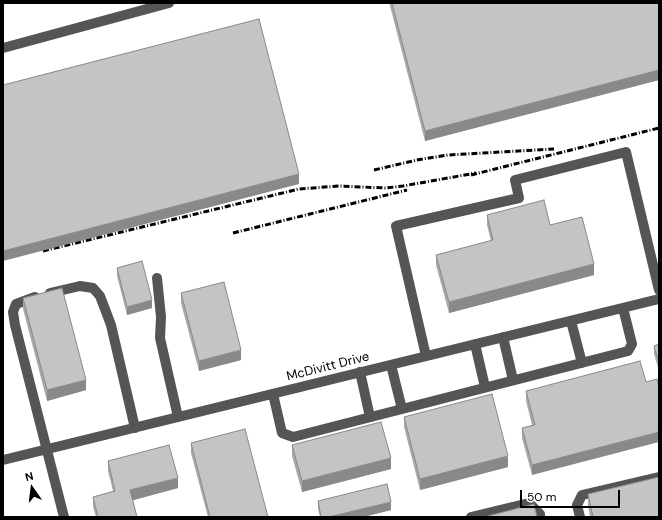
<!DOCTYPE html>
<html>
<head>
<meta charset="utf-8">
<style>
  body { margin:0 }
  #map { position:relative; width:662px; height:520px; overflow:hidden; background:#fff; font-family:"DM Sans",sans-serif }
  canvas { display:block }
  .frame { position:absolute; inset:0; border:4px solid #000; pointer-events:none }
  .north { position:absolute; left:12px; top:468px; width:40px; height:40px; -webkit-text-stroke:3px #fff; paint-order:stroke; rotate:346deg; font-size:11px; font-weight:700; line-height:16px; text-align:center; color:#000 }
  .north::after { content:''; display:block; margin:auto; width:14px; height:18px; background:#000; clip-path:polygon(50% 0,100% 100%,50% 72%,0 100%) }
  .scale { position:absolute; left:520px; top:490px; width:100px; height:18px; box-sizing:border-box; border:2px solid #000; border-top:0; padding-left:5px; font-size:12px; line-height:14px; white-space:nowrap; color:#000; -webkit-text-stroke:3px #fff; paint-order:stroke }
</style>
</head>
<body>
<div id="map">
<canvas width="662" height="520"></canvas>
<div class="frame"></div>
<div class="north">N</div>
<div class="scale">50 m</div>
</div>
<script>
const ctx = document.querySelector('canvas').getContext('2d');
ctx.lineJoin = 'round';
const toPath = rows => new Path2D(rows.map(r => 'M' + r).join(''));
function trace(path, color, width, dash) { ctx.strokeStyle = color; ctx.lineWidth = width; ctx.lineCap = dash ? 'butt' : 'round'; ctx.setLineDash(dash || []); ctx.stroke(path); }
function fillPath(path, color) { ctx.fillStyle = color; ctx.fill(path, 'evenodd'); }
function drawText(font, color, halo, rows, align = 'center') {
  ctx.font = font + ' "DM Sans",sans-serif'; ctx.lineWidth = 3; ctx.setLineDash([]); ctx.textBaseline = 'middle'; ctx.strokeStyle = halo; ctx.fillStyle = color; for (const [text, x, y, turn = 0] of rows) {
    ctx.save(); ctx.translate(x, y); ctx.rotate((+turn || 0) * Math.PI / 180); ctx.textAlign = isNaN(turn) ? turn : align; if (halo) ctx.strokeText(text, 0, 0); ctx.fillText(text, 0, 0); ctx.restore();
  }
}
const minor = toPath([
  [3,48,169,3],
  [157,278,161,317,160,338,178,417],
  [50,293,80,286,93,288,100,296,111,325,135,428],
  [35,297,16,304,13,312,15,325,64,517],
  [571,321,582,363],
  [503,337,513,380],
  [475,344,485,387],
  [426,356,396,226,519,198,515,180,626,152,659,290],
  [391,365,402,409],
  [360,372,370,417],
  [273,394,282,433,293,437,628,351,632,344,623,308],
  [3,460,659,299],
  [471,517,529,503,540,514,540,517],
  [580,517,577,505,582,495,659,477]
]);
const rail = toPath([
  [374,170,417,160,448,155,554,149],
  [471,175,659,128],
  [233,233,407,190],
  [43,251,299,189,339,186,386,188,403,186,476,173]
]);
const wall = toPath([
  [390,3,659,3,659,80,425,141,390,6],
  [487,215,550,225,594,275,449,313,436,265,436,255,491,241,487,225],
  [117,268,152,308,127,315,117,276],
  [181,293,241,360,199,371,181,303],
  [23,298,86,390,47,401,23,309],
  [659,344,659,371,654,354,654,346],
  [646,382,532,475,522,438,522,428,532,425,526,401,526,391],
  [404,417,508,467,420,490,404,427],
  [191,443,268,517,208,517,191,453],
  [292,445,391,469,302,492,292,456],
  [108,461,178,488,133,500,137,517,96,517,93,507,93,497,113,491,108,471],
  [588,494,659,517,590,517,588,505],
  [318,501,391,510,363,517,320,517,318,509]
]);
const shadedWall = toPath([
  [659,70,659,80,425,141,425,131],
  [299,174,299,184,3,261,3,251],
  [594,264,594,275,449,313,449,302],
  [152,300,152,308,127,315,127,307],
  [241,350,241,360,199,371,199,361],
  [86,380,86,390,47,401,47,390],
  [659,432,659,442,532,475,532,465],
  [508,456,508,467,420,490,420,479],
  [391,458,391,469,302,492,302,481],
  [178,478,178,488,130,501,130,490],
  [391,502,391,510,363,517,329,517]
]);
const building = toPath([
  [392,3,659,3,659,70,425,131,392,3],
  [259,19,299,174,3,251,3,85,259,19],
  [544,200,550,225,582,217,594,264,449,302,436,255,493,240,487,215,544,200],
  [142,261,152,300,127,307,117,268,142,261],
  [224,282,241,350,199,361,181,293,224,282],
  [62,288,86,380,47,390,23,298,62,288],
  [659,344,659,363,654,346,659,344],
  [640,361,646,382,657,379,659,386,659,432,532,465,522,428,535,425,526,391,640,361],
  [492,394,508,456,420,479,404,417,492,394],
  [381,422,391,458,302,481,292,445,381,422],
  [245,429,268,517,210,517,191,443,245,429],
  [169,445,178,478,130,490,137,517,98,517,93,497,115,491,108,461,169,445],
  [659,477,659,517,593,517,588,494,659,477],
  [387,484,391,502,329,517,321,517,318,501,387,484],
  [534,504,537,517,484,517,534,504]
]);
const streetNames = [
  ["McDivitt Drive",328,367,-14]
];
trace(minor, '#555', 10);
trace(rail, '#000', 3, [6, 2, 1, 2]);
fillPath(wall, '#a9a9a9');
fillPath(shadedWall, '#898989');
fillPath(building, '#c4c4c4');
trace(building, '#898989', 1);
drawText('13px', '#000', '#fff', streetNames);
</script>
</body>
</html>
